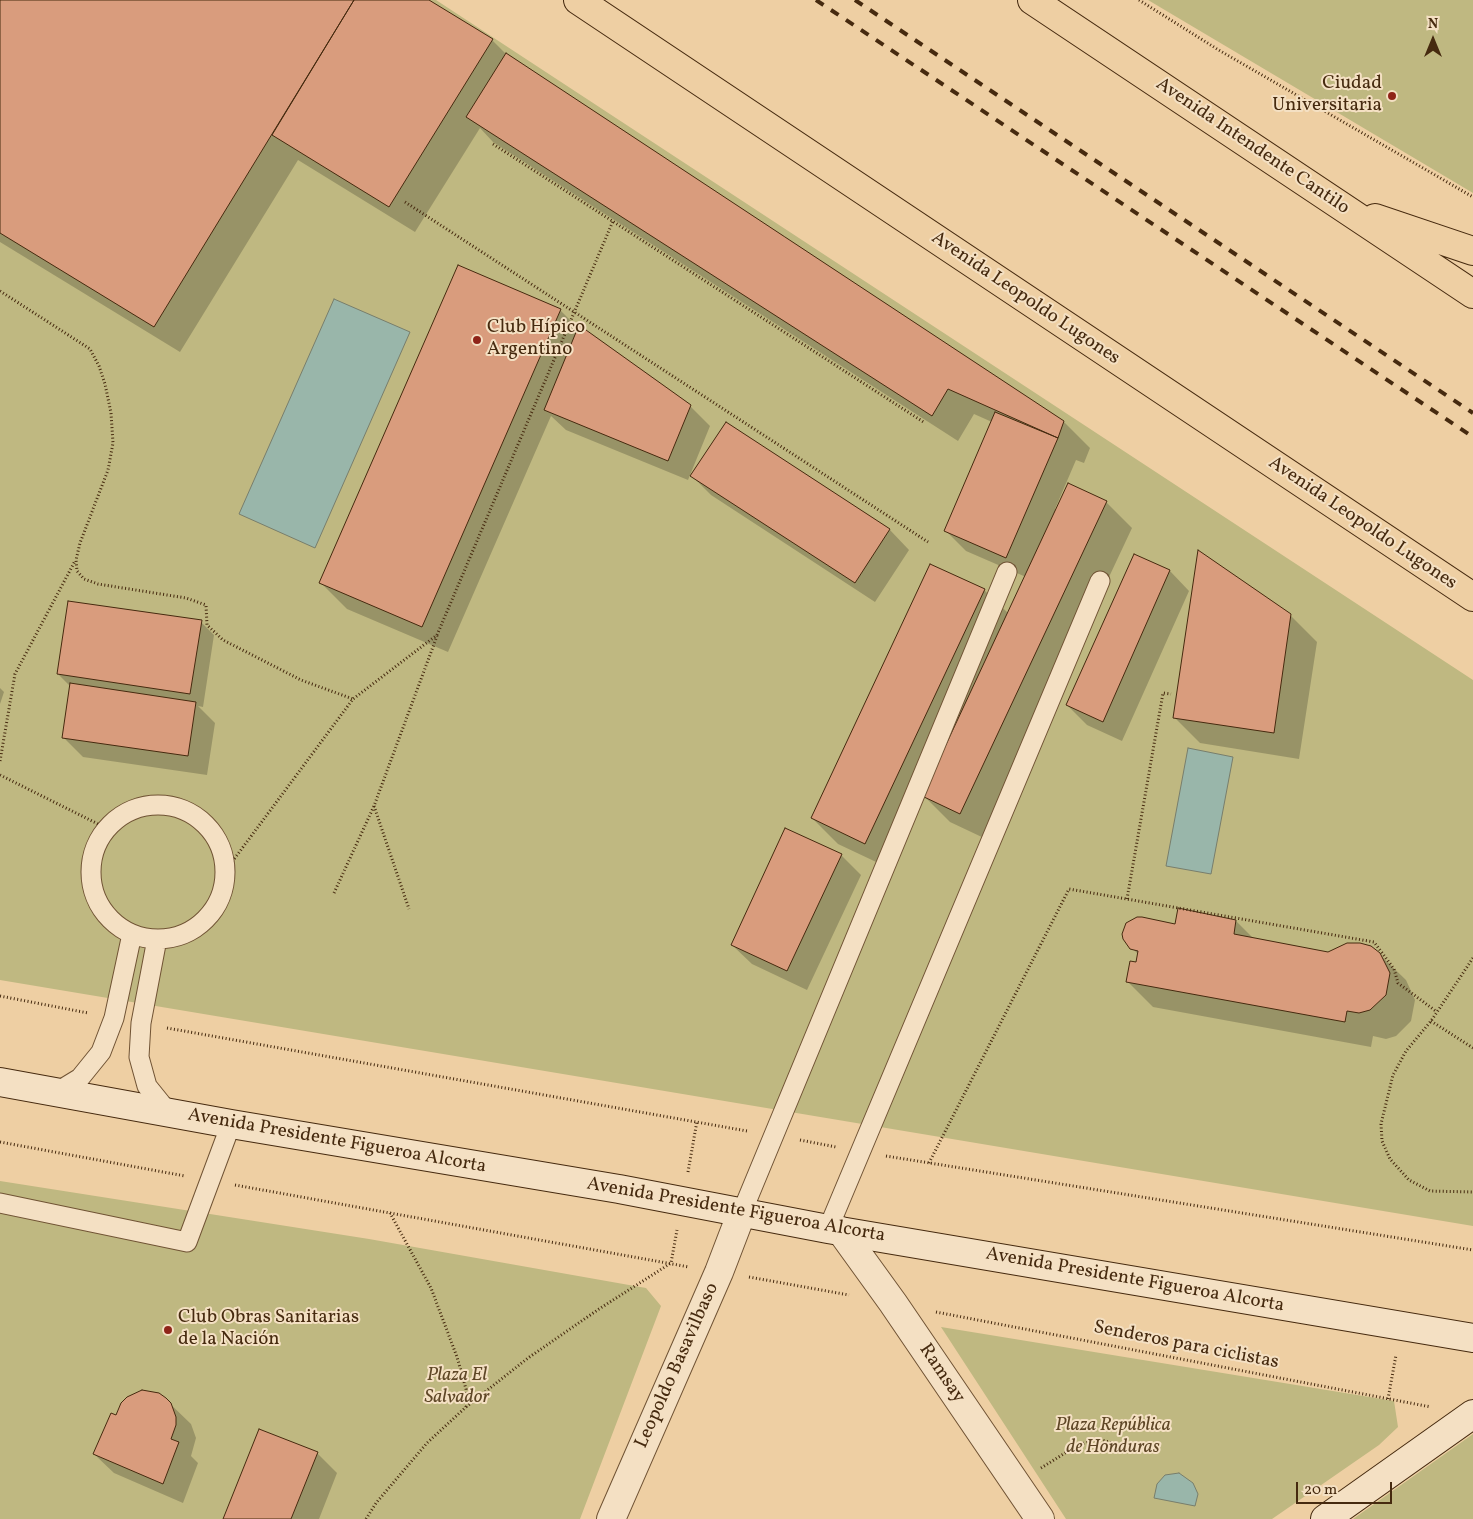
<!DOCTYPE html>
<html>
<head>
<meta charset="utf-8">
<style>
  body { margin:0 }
  #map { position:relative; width:1473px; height:1519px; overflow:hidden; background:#eecfa3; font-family:Vollkorn,serif }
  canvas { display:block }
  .north { position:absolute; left:1408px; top:15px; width:50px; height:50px; -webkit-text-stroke:4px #f4e0c3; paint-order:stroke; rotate:0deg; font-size:14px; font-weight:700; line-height:20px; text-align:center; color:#462a0f }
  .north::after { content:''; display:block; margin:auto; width:18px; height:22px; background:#462a0f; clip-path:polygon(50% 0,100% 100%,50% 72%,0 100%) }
  .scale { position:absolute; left:1296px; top:1482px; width:96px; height:22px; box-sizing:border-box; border:2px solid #462a0f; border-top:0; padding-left:6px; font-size:15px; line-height:18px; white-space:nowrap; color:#462a0f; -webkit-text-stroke:4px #f4e0c3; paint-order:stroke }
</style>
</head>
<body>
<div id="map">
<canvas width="1473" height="1519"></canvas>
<div class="north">N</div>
<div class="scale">20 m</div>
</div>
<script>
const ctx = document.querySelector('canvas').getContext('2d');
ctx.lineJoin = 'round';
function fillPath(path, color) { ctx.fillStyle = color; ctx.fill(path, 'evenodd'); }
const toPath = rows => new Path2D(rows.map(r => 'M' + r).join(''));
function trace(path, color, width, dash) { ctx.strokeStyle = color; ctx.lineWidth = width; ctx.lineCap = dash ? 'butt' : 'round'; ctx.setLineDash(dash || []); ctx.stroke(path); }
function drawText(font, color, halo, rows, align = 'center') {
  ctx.font = font + ' Vollkorn,serif'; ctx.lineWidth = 4; ctx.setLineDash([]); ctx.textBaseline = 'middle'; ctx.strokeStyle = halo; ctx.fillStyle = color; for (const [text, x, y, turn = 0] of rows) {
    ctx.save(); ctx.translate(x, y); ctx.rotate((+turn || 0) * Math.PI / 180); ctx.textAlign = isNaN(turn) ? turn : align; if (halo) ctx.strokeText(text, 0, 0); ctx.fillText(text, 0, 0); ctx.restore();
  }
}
const green = toPath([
  [0,0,436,0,1473,680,1473,1226,0,980],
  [1148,0,1473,0,1473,193],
  [0,1181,369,1239,646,1288,661,1306,580,1519,0,1519],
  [941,1327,1394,1401,1398,1427,1379,1445,1272,1519,1066,1519],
  [1473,1434,1473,1519,1353,1519]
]);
const water = toPath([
  [334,299,410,332,315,548,239,514,334,299],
  [1188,748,1233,757,1211,874,1166,866,1188,748],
  [1179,1473,1193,1483,1198,1494,1195,1506,1154,1498,1157,1484,1165,1475,1179,1473]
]);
const shadow = toPath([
  [0,0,427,0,492,40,507,55,1064,422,1090,448,1084,463,1076,460,1055,509,1106,502,1132,528,986,839,950,822,925,797,891,869,838,844,812,818,984,590,1009,614,1026,577,966,551,946,531,992,422,974,414,958,441,493,142,480,128,415,232,298,160,180,352,0,242],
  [560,310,579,329,690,406,710,426,688,480,566,430,551,416,448,652,347,609,321,583],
  [726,423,890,530,909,550,875,602,711,495,692,476],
  [1134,556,1170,571,1189,591,1122,741,1087,725,1067,705],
  [1290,615,1317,642,1299,759,1200,743,1174,717],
  [201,622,214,635,203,707,198,706,215,723,207,775,83,757,63,737,70,686,58,674],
  [0,688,4,692,0,704],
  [841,855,861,875,807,990,752,964,732,945],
  [1236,921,1254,939,1328,954,1379,954,1406,980,1415,1000,1411,1021,1396,1036,1386,1039,1373,1036,1371,1047,1153,1007,1127,981,1137,964,1139,955,1128,944,1176,925],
  [165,1399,191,1424,196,1438,191,1456,198,1463,183,1503,114,1473,94,1454,117,1416],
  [317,1453,337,1473,319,1519,225,1519]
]);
const building = toPath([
  [0,0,354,0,154,327,0,233,0,0],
  [354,0,429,0,493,39,389,207,272,135,354,0],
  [506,53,1064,421,1058,438,948,389,932,416,466,117,506,53],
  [458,265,561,309,422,627,319,583,458,265],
  [579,325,691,405,668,461,544,410,579,325],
  [995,412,1058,438,1006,558,944,531,995,412],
  [726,422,890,529,855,583,690,476,726,422],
  [1068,483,1107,501,960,814,922,796,1068,483],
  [1198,550,1291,614,1274,733,1173,718,1198,550],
  [1134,554,1170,570,1103,722,1066,705,1134,554],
  [930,564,985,589,865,844,811,818,930,564],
  [68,601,202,620,190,694,57,674,68,601],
  [70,683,196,702,188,756,62,738,70,683],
  [785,828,842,854,787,971,731,945,785,828],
  [1178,908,1236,920,1234,934,1328,952,1347,943,1360,943,1371,946,1380,953,1390,973,1386,995,1370,1010,1359,1013,1347,1011,1345,1022,1126,982,1130,961,1136,962,1138,951,1130,949,1123,939,1122,934,1126,923,1137,917,1142,917,1175,924,1178,908],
  [142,1390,159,1393,166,1398,171,1403,176,1417,176,1425,171,1439,179,1442,163,1484,93,1454,111,1413,116,1415,121,1403,127,1397,142,1390],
  [259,1429,318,1452,291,1519,223,1519,259,1429]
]);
const path = toPath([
  [1139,0,1217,49,1473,197],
  [493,144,925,423],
  [405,202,928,542],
  [0,291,90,349,99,366,105,384,111,413,113,443,108,470,80,543,76,560,77,571,84,579,98,584,186,598,206,605,207,625,223,640,301,680,353,699],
  [0,761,15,674,75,561],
  [0,775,106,828],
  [374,806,409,909],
  [226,870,353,699,437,635,613,221],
  [334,893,374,806,437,636],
  [1127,899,1163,693,1171,694],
  [1473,958,1431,1021,1406,1051,1393,1075,1381,1124,1382,1141,1390,1159,1409,1180,1430,1191,1473,1192],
  [0,996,88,1013],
  [1431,1021,1473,1048],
  [167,1028,747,1131],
  [800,1140,836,1147],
  [0,1142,185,1176],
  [886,1156,1473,1250],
  [929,1163,1069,889,1374,942,1394,969,1398,983,1437,1012],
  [688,1172,697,1121],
  [235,1185,689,1267],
  [749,1277,849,1295],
  [936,1312,1431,1407],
  [1388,1399,1396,1355],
  [466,1407,528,1358,599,1309,671,1263,677,1230],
  [1041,1468,1078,1445,1098,1439,1112,1443],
  [366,1519,376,1503,427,1443,466,1407,466,1389,457,1357,431,1288,390,1213]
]);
const lane = toPath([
  '91 872a67 67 0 1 1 134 0a67 67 0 1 1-134 0Z',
  [157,939,141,1023,139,1057,147,1086,168,1112],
  [57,1092,80,1078,101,1052,114,1018,132,934],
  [0,1203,187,1242,231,1124],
  [742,1212,1007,572],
  [828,1229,1100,581]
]);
const street = toPath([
  [841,1231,893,1303,1040,1519],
  [611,1519,719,1272,742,1212]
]);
const secondary = toPath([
  [0,1082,231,1124,619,1189,828,1229,1473,1338],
  [1325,1519,1473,1414]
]);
const highway = toPath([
  [578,0,1473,597],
  [1032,0,1473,294],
  [1375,218,1473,251]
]);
const rail = toPath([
  [816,0,1473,437],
  [855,0,1473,413]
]);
const markers = [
  [1392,96,5,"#8f2418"],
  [477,340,5,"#8f2418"],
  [168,1330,5,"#8f2418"]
];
const poiNames = [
  ["Ciudad",1382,85,"right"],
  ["Universitaria",1382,107,"right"],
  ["Club Hípico",487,329],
  ["Argentino",487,351],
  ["Club Obras Sanitarias",178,1319],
  ["de la Nación",178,1341]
];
const streetNames = [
  ["Avenida Intendente Cantilo",1252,147,34],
  ["Avenida Leopoldo Lugones",1025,299,34],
  ["Avenida Leopoldo Lugones",1362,524,34],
  ["Avenida Presidente Figueroa Alcorta",337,1142,10],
  ["Avenida Presidente Figueroa Alcorta",736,1211,10],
  ["Avenida Presidente Figueroa Alcorta",1135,1281,10],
  ["Senderos para ciclistas",1186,1346,11],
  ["Leopoldo Basavilbaso",678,1366,-66],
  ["Ramsay",941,1374,56]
];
const parkNames = [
  ["Plaza El",457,1377],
  ["Salvador",457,1399],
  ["Plaza República",1113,1427],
  ["de Honduras",1113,1449]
];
fillPath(green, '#bfb881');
fillPath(water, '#99b6aa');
trace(water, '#787e6c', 1);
fillPath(shadow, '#0003');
fillPath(building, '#d99c7d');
trace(building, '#462a0f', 1);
trace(lane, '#705334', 21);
trace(street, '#705334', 30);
trace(secondary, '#462a0f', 30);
trace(highway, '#462a0f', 30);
trace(path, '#462a0f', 3, [1, 2.5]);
trace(lane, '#f4e0c3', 19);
trace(street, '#f4e0c3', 28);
trace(secondary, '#f4e0c3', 28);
trace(highway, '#eecfa3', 28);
trace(rail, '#462a0f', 4, [9, 9]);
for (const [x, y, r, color] of markers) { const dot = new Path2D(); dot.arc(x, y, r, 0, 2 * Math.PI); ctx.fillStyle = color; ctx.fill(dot); trace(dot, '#f4e0c3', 2); }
drawText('19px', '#462a0f', '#f4e0c3', poiNames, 'left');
drawText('19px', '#462a0f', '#f4e0c3', streetNames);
drawText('italic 19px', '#5e4626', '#f4e0c3', parkNames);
</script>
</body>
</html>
